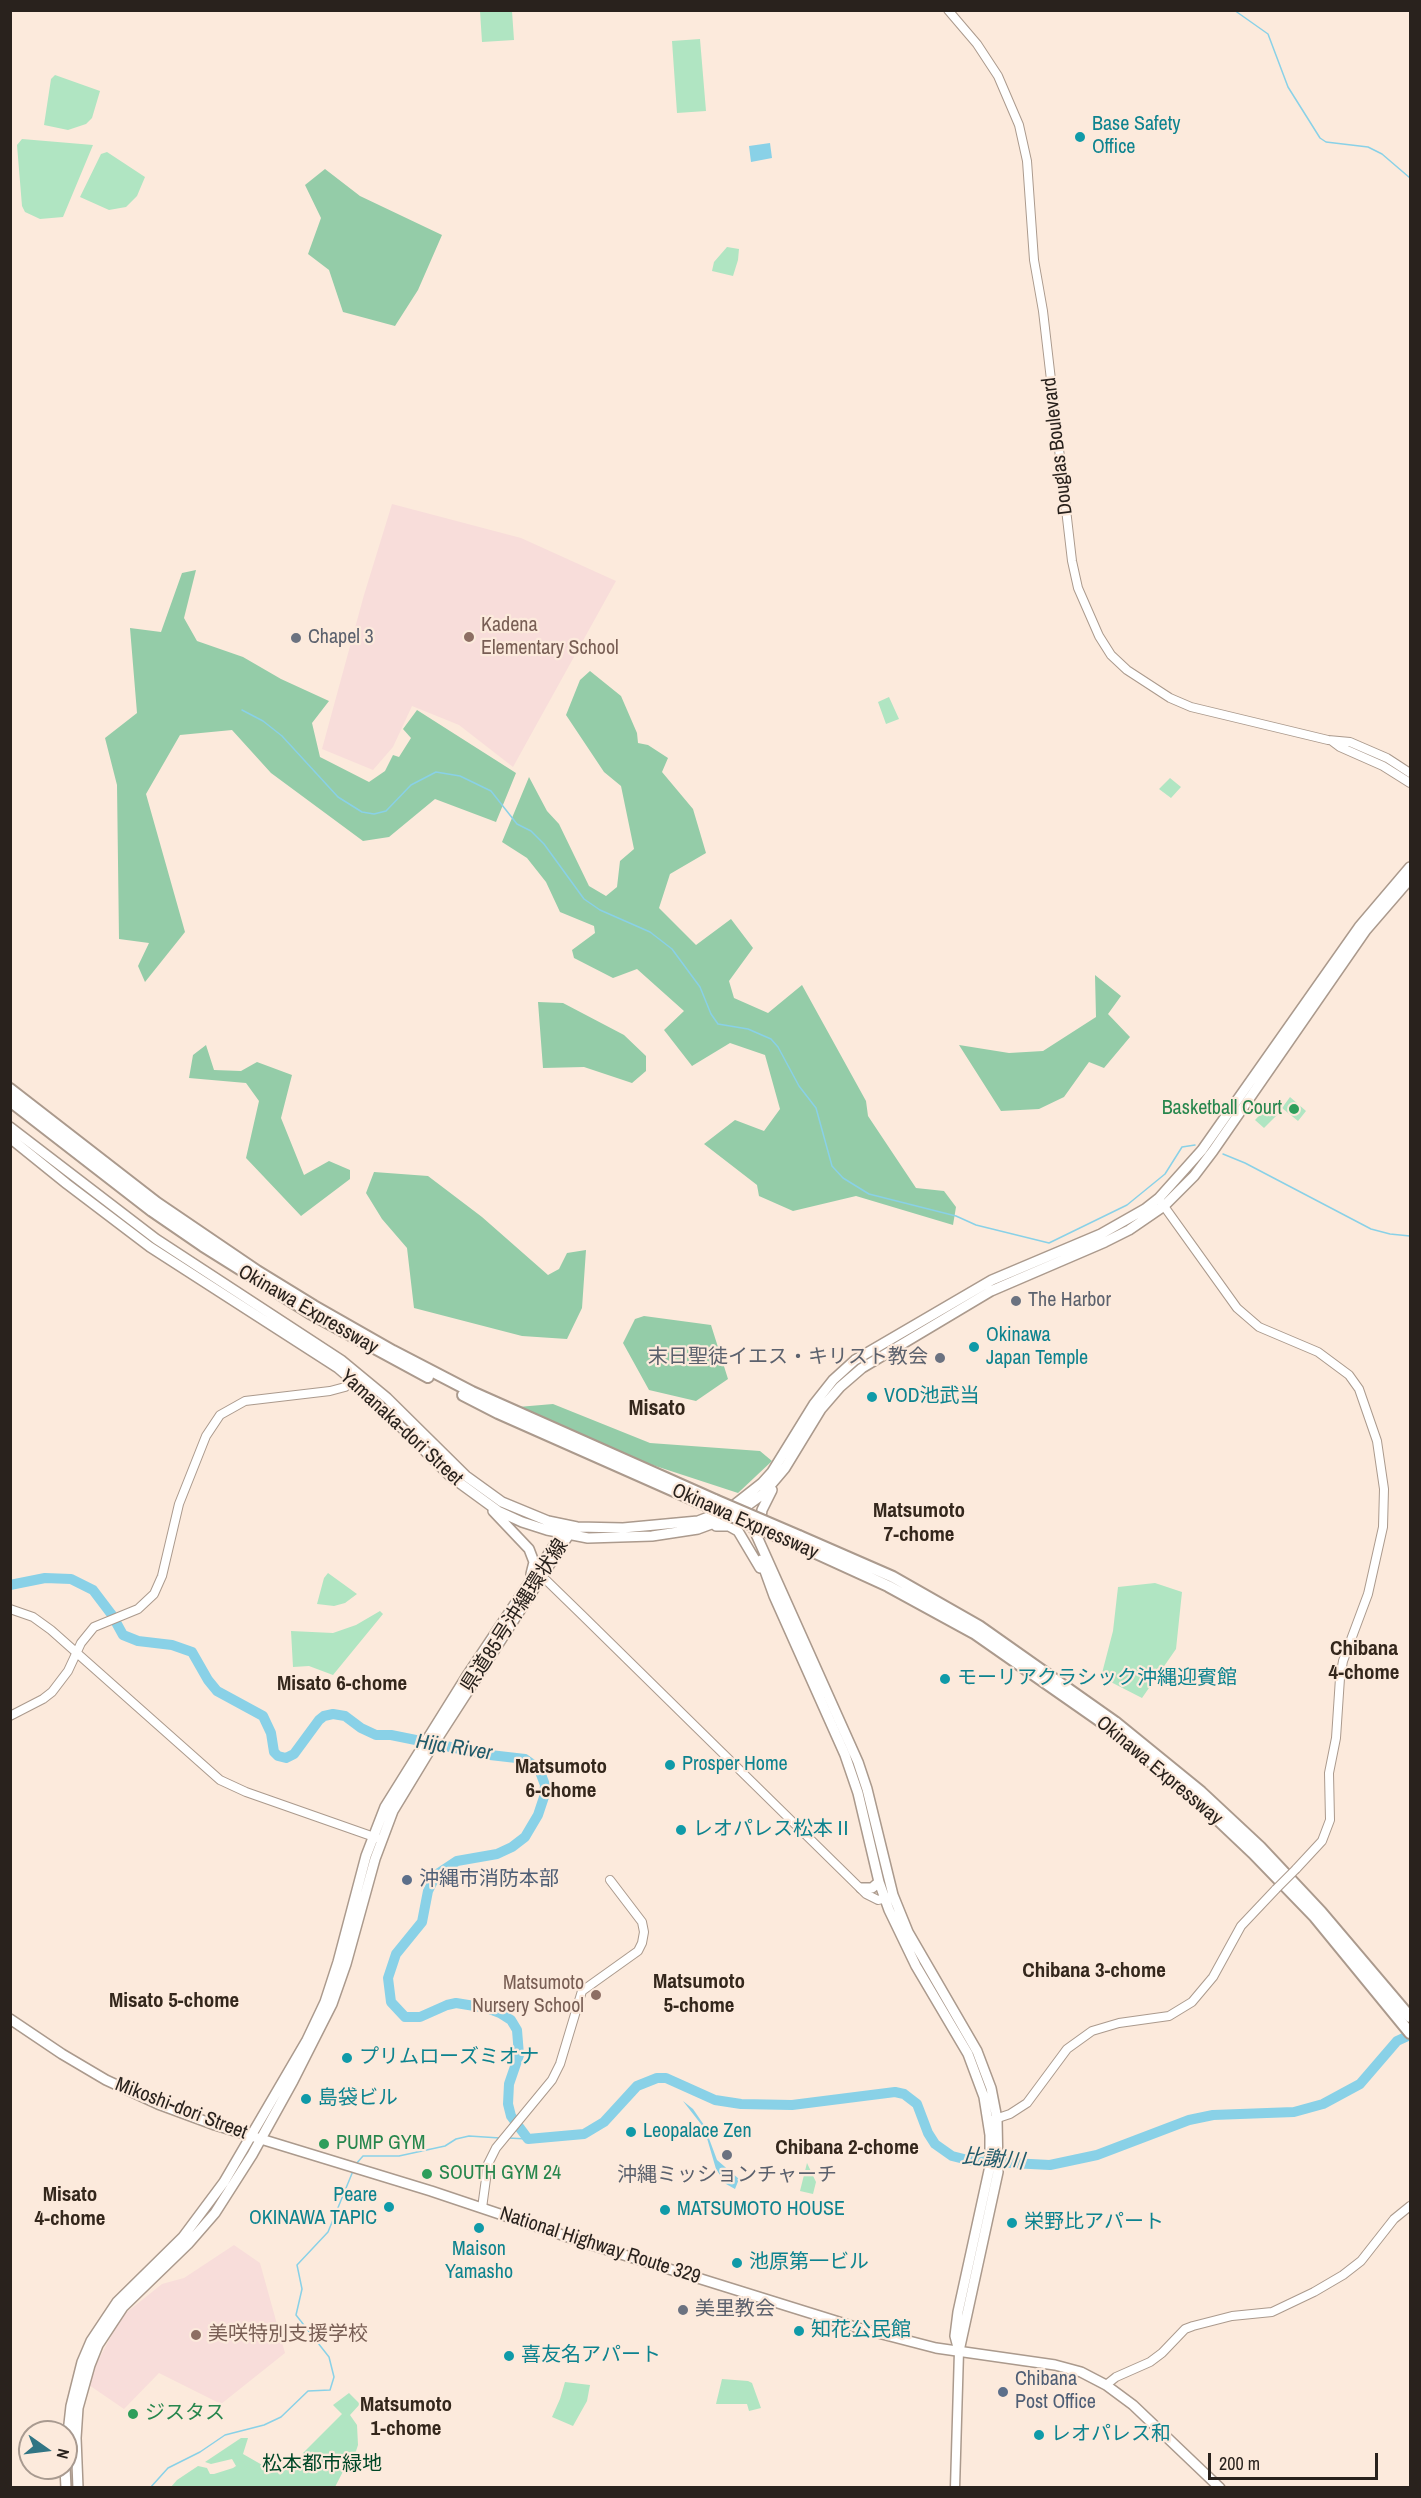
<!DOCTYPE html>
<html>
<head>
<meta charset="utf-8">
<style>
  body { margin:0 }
  #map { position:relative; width:1421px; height:2498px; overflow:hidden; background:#fceadc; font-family:"Archivo Narrow",sans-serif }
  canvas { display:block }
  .frame { position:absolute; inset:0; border:12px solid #29221d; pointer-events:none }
  .north { position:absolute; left:18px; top:2420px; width:60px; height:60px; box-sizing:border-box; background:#fceadc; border:2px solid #a89a90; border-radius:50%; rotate:104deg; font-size:16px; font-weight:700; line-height:24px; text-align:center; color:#29221d }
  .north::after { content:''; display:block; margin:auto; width:21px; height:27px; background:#317584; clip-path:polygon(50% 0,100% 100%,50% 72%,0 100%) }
  .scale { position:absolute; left:1208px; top:2453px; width:170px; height:27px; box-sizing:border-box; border:3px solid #29221d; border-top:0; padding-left:8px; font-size:18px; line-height:21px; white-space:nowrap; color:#29221d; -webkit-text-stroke:4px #fceadc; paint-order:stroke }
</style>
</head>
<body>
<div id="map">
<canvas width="1421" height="2498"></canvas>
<div class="frame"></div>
<div class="north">N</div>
<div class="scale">200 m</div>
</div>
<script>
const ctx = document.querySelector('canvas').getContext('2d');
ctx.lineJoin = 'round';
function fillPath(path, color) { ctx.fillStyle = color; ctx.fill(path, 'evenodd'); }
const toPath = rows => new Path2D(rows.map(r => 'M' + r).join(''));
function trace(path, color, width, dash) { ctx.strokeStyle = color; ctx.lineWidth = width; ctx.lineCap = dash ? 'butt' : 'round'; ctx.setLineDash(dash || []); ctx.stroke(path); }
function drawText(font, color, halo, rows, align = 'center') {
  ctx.font = font + ' "Archivo Narrow","Noto Sans JP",sans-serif'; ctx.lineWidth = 4.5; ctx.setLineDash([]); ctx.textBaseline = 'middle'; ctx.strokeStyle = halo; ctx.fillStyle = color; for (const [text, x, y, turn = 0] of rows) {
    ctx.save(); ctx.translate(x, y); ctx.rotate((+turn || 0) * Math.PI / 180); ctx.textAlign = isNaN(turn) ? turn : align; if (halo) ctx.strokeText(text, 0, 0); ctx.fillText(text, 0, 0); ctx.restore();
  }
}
const education = toPath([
  [392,504,521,538,616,581,513,767,459,725,412,706,393,747,373,770,322,749,364,595],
  [234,2245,260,2263,285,2353,221,2404,159,2373,124,2409,86,2383,122,2316,162,2284,184,2278]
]);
const green = toPath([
  [480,11,512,11,514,40,482,42],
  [700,39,706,111,677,113,672,41],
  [55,75,100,91,92,118,86,124,68,130,44,125,51,79],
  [22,139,93,145,63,217,40,219,25,212,22,206,17,145],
  [107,152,145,177,137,196,126,207,109,210,80,197,101,154],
  [727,247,739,249,738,260,733,276,712,271,714,262],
  [889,697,899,719,886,724,878,702],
  [1170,778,1181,787,1171,798,1159,789],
  [1290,1097,1306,1111,1298,1121,1282,1108],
  [1271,1103,1281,1111,1264,1128,1255,1120],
  [328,1573,357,1594,345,1603,334,1606,317,1604,324,1578],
  [1155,1583,1182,1592,1176,1649,1142,1698,1101,1677,1113,1631,1118,1587],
  [380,1611,383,1614,333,1675,309,1666,293,1667,291,1631,333,1633,356,1625],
  [807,2163,816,2182,813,2194,800,2191],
  [722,2379,748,2381,752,2383,761,2408,749,2411,747,2404,716,2404],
  [565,2382,590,2385,587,2401,573,2426,552,2417,560,2399],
  [349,2393,360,2404,350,2415,357,2425,358,2445,355,2454,352,2454,335,2487,171,2487,177,2480,198,2466,207,2468,210,2474,214,2474,233,2468,236,2466,232,2459,211,2464,205,2462,241,2438,248,2438,243,2454,264,2466,282,2471,298,2464,303,2453,342,2414,333,2405]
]);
const forest = toPath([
  [325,169,360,196,442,235,418,290,395,326,343,312,329,270,308,254,321,218,305,185],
  [196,570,184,618,197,641,243,657,281,679,329,701,312,723,320,757,369,782,385,771,393,755,399,757,411,738,403,729,417,710,516,773,496,822,435,799,389,837,363,841,271,773,232,730,180,735,146,794,185,932,145,982,138,966,149,943,119,939,117,785,105,738,137,713,130,628,161,632,182,573],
  [590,671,621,696,637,733,638,743,648,745,668,758,662,772,693,809,706,853,670,874,659,908,696,945,731,919,753,948,729,981,734,998,768,1013,802,985,866,1101,868,1116,916,1188,944,1191,956,1207,953,1225,856,1196,793,1211,759,1196,757,1185,704,1144,735,1120,764,1131,780,1109,765,1055,730,1043,692,1066,664,1030,684,1011,637,969,613,978,574,958,572,950,595,933,594,926,560,912,546,882,527,858,502,842,529,777,547,811,559,824,589,886,606,896,617,887,620,861,634,849,621,786,604,772,566,715,580,680],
  [1095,975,1121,996,1108,1014,1130,1037,1104,1068,1089,1062,1064,1097,1039,1109,1001,1111,959,1045,1009,1053,1043,1051,1096,1017],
  [538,1002,563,1003,624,1035,646,1056,646,1071,632,1083,584,1067,543,1068],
  [206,1045,214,1070,241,1071,257,1062,292,1075,281,1118,304,1175,329,1161,350,1170,350,1179,301,1216,246,1158,259,1101,246,1083,189,1078,193,1055],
  [374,1172,428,1176,482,1217,548,1275,559,1269,567,1253,586,1250,582,1308,567,1339,522,1336,414,1308,407,1248,382,1219,366,1193],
  [644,1316,711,1325,728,1379,696,1401,649,1390,623,1343,635,1319],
  [553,1404,650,1443,760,1451,772,1461,738,1493,631,1458,518,1407]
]);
const water = toPath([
  [770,143,772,158,751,162,749,146],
  [683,2101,693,2109,704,2125,717,2160,739,2179,735,2189,726,2184,716,2169,704,2128]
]);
const stream = toPath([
  [1234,10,1268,34,1288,87,1320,138,1326,142,1368,147,1382,154,1410,178],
  [242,710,263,721,282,736,338,797,362,812,374,814,386,811,411,785,436,772,460,776,491,791,517,824,531,831,544,844,584,899,600,910,650,932,672,949,700,987,711,1014,718,1024,748,1029,771,1039,778,1047,799,1086,816,1108,832,1166,843,1178,869,1194,956,1216,976,1225,1049,1243,1127,1205,1165,1174,1182,1147,1195,1145],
  [1223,1154,1245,1163,1371,1229,1390,1234,1410,1236],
  [508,2138,528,2139],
  [356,2164,363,2156,399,2156,445,2146,456,2139,469,2136,500,2138],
  [150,2488,168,2468,200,2452,225,2435,264,2425,281,2417,308,2391,330,2390,334,2377,329,2357,296,2315,302,2289,297,2265,328,2232,353,2171]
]);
const river = toPath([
  [10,1585,45,1578,71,1579,93,1590,112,1615,123,1635,138,1641,172,1645,192,1652,208,1680,217,1691,263,1716,271,1733,274,1752,278,1756,286,1758,294,1754,319,1720,324,1716,333,1714,345,1716,361,1728,376,1735,391,1735,490,1755,525,1759,539,1769,545,1785,544,1797,538,1815,525,1837,512,1847,497,1854,457,1861,436,1875,428,1891,422,1922,396,1954,388,1978,391,2002,405,2017,420,2017,447,2005,456,2003,487,2008,500,2013,511,2020,517,2030,519,2055,509,2084,508,2104,511,2116,528,2139,584,2134,604,2122,637,2086,657,2078,666,2078,715,2100,741,2104,792,2105,895,2092,904,2094,917,2104,928,2133,935,2144,952,2156,972,2161,1050,2165,1097,2155,1189,2120,1213,2115,1294,2112,1323,2104,1360,2084,1397,2041,1410,2035]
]);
const tertiary = toPath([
  [948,10,977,44,998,76,1019,125,1027,161,1034,260,1043,311,1072,561,1078,588,1099,636,1111,655,1127,670,1170,698,1191,707,1328,740,1350,742,1387,758,1410,773],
  [1332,741,1340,747,1383,766,1410,783],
  [1161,1202,1237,1308,1259,1327,1318,1352,1349,1375,1359,1389,1377,1441,1384,1489,1383,1527,1368,1594,1343,1661,1340,1678,1336,1738,1329,1773,1330,1820,1322,1841,1296,1869],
  [539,1578,546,1580,583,1616,866,1894,878,1900,890,1897],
  [10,1609,33,1617,51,1630,220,1780,246,1792,377,1838],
  [10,1716,43,1699,52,1692,68,1671,81,1643,94,1627,138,1609,154,1594,162,1576,179,1504,206,1436,220,1415,245,1401,330,1391,345,1387,356,1377],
  [992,2120,1010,2114,1027,2103,1067,2049,1092,2031,1119,2023,1169,2016,1192,2002,1213,1977,1241,1926,1276,1889],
  [482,2208,488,2164,496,2148,552,2080,560,2064,582,1991,638,1951,642,1943,644,1932,642,1922,610,1880],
  [1106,2385,1116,2377,1150,2362,1162,2353,1185,2329,1193,2326,1232,2316,1272,2312,1314,2292,1343,2275,1361,2261,1394,2219,1410,2206]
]);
const secondary = toPath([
  [955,2488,959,2351]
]);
const primary = toPath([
  [10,1127,156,1239,341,1360,387,1398,466,1476,502,1502,548,1521,577,1527,623,1528,698,1521,729,1509,762,1483,772,1472,814,1404,833,1380,855,1360,992,1280,1101,1234,1145,1209,1159,1198,1202,1150,1359,927,1410,867],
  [10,1138,67,1184,150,1247,338,1368,365,1391,450,1476,498,1511,522,1522,547,1530,588,1538,652,1536,698,1529,733,1516,763,1494,785,1468,821,1409,840,1387,862,1368,991,1291,1105,1242,1129,1230,1164,1206,1194,1176,1213,1151,1366,930,1410,879],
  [493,1511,529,1549,534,1562,531,1574],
  [751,1523,858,1762,867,1789,893,1895,908,1932,977,2051,991,2088,997,2119,998,2172,959,2351],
  [760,1525,762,1510,772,1490],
  [716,1526,729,1526,738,1531,760,1568],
  [761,1560,774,1596,845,1755,858,1793,879,1882,889,1910,916,1966,968,2054,984,2097,990,2135,990,2166,958,2312,955,2336,959,2351],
  [861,1888,872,1888,879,1882],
  [66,2451,71,2406,82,2362,91,2341,117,2302,183,2237,224,2182,307,2040,325,2002,338,1962,366,1856,385,1807,468,1674,563,1532],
  [65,2468,66,2488],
  [78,2488,76,2438,78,2408,90,2365,98,2345,123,2307,188,2244,215,2213,252,2155,293,2081,332,2004,346,1964,375,1859,393,1811,430,1750,568,1536,568,1531]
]);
const trunk = toPath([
  [10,2019,62,2054,106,2080,158,2104,215,2125,431,2191,595,2246,855,2327,936,2348,1055,2365,1081,2372,1106,2385,1133,2405,1220,2488]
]);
const motorway = toPath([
  [10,1089,157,1203,257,1271,314,1306,393,1351,472,1392,715,1500],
  [10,1101,152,1211,203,1246,310,1313,428,1377],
  [463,1395,498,1413,708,1506],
  [799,1536,893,1577,979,1626,1115,1722,1201,1792,1260,1847,1321,1912,1410,2017],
  [796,1544,888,1586,974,1633,1110,1728,1196,1799,1253,1853,1315,1917,1410,2033]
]);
const tertiaryBridge = toPath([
  [1276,1889,1296,1869]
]);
const motorwayBridge = toPath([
  [715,1500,799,1536],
  [708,1506,796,1544]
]);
const markers = [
  [1080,137,6,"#0f9aa8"],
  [469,637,6,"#8d6e63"],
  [296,638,6,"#6b7280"],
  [1294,1109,6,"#2e9e5b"],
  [1016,1301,6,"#6b7280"],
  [974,1347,6,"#0f9aa8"],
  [940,1358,6,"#6b7280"],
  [872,1397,6,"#0f9aa8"],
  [945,1679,6,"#0f9aa8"],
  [670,1765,6,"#0f9aa8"],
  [681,1830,6,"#0f9aa8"],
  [407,1880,6,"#5c6f8a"],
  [596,1995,6,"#8d6e63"],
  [347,2058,6,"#0f9aa8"],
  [306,2099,6,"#0f9aa8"],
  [631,2132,6,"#0f9aa8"],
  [324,2144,6,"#2e9e5b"],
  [727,2155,6,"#6b7280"],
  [427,2174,6,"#2e9e5b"],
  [389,2207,6,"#0f9aa8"],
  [665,2210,6,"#0f9aa8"],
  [1012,2223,6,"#0f9aa8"],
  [479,2228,6,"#0f9aa8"],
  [737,2263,6,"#0f9aa8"],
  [683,2310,6,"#6b7280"],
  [799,2331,6,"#0f9aa8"],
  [196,2335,6,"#8d6e63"],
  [509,2356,6,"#0f9aa8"],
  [1003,2392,6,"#5c6f8a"],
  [133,2414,6,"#2e9e5b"],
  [1039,2435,6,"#0f9aa8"]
];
const cultureNames = [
  ["Base Safety",1092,125],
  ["Office",1092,148],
  ["Okinawa",986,1336],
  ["Japan Temple",986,1359],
  ["VOD池武当",884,1397],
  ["モーリアクラシック沖縄迎賓館",957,1679],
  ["Prosper Home",682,1765],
  ["レオパレス松本Ⅱ",693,1830],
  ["プリムローズミオナ",359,2058],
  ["島袋ビル",318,2099],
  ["Leopalace Zen",643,2132],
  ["Peare",377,2196,"right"],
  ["OKINAWA TAPIC",377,2219,"right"],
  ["MATSUMOTO HOUSE",677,2210],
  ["栄野比アパート",1024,2223],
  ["Maison",479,2250,"center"],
  ["Yamasho",479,2273,"center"],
  ["池原第一ビル",749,2263],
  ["知花公民館",811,2331],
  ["喜友名アパート",521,2356],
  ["レオパレス和",1051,2435]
];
const streetNames = [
  ["Douglas Boulevard",1058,446,-97],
  ["Okinawa Expressway",308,1310,30],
  ["Yamanaka-dori Street",401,1428,43],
  ["Okinawa Expressway",745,1522,24],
  ["県道85号沖縄環状線",515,1616,-57],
  ["Okinawa Expressway",1159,1771,40],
  ["Mikoshi-dori Street",181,2109,21],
  ["National Highway Route 329",600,2246,18]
];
const educationNames = [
  ["Kadena",481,626],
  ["Elementary School",481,649],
  ["Matsumoto",584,1984,"right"],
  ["Nursery School",584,2007,"right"],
  ["美咲特別支援学校",208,2335]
];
const worshipNames = [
  ["Chapel 3",308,638],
  ["The Harbor",1028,1301],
  ["末日聖徒イエス・キリスト教会",928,1358,"right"],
  ["沖縄ミッションチャーチ",727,2176,"center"],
  ["美里教会",695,2310]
];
const leisureNames = [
  ["Basketball Court",1282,1109,"right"],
  ["PUMP GYM",336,2144],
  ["SOUTH GYM 24",439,2174],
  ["ジスタス",145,2414]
];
const serviceNames = [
  ["沖縄市消防本部",419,1880],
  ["Chibana",1015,2380],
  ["Post Office",1015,2403]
];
const parkNames = [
  ["松本都市緑地",322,2465]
];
const neighbourhoodNames = [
  ["Matsumoto",919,1511],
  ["7-chome",919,1535],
  ["Chibana",1364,1649],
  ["4-chome",1364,1673],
  ["Misato 6-chome",342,1684],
  ["Matsumoto",561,1767],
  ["6-chome",561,1791],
  ["Chibana 3-chome",1094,1971],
  ["Matsumoto",699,1982],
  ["5-chome",699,2006],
  ["Misato 5-chome",174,2001],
  ["Chibana 2-chome",847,2148],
  ["Misato",70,2195],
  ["4-chome",70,2219],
  ["Matsumoto",406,2405],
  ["1-chome",406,2429]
];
const waterNames = [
  ["Hija River",454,1748,9],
  ["比謝川",993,2160,5]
];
const quarterNames = [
  ["Misato",657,1409]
];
fillPath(education, '#f8ddda');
fillPath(green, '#b0e5c2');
fillPath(forest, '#94cca8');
fillPath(water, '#89d1e7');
trace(stream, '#89d1e7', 1.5);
trace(river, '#89d1e7', 10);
trace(tertiary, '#ab9a8d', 10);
trace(secondary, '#ab9a8d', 11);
trace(primary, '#ab9a8d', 12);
trace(trunk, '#ab9a8d', 12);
trace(motorway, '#ab9a8d', 14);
trace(tertiary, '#fff', 8);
trace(secondary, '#fff', 8);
trace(primary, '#fff', 9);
trace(trunk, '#fff', 9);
trace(motorway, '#fff', 10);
trace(tertiaryBridge, '#ab9a8d', 10, []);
trace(motorwayBridge, '#ab9a8d', 14, []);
trace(tertiaryBridge, '#fff', 8);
trace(motorwayBridge, '#fff', 10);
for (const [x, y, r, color] of markers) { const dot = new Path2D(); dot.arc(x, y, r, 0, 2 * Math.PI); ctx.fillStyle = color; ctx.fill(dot); trace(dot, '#fceadc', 2); }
drawText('20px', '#0d838f', '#fceadc', cultureNames, 'left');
drawText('20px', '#29221d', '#fceadc', streetNames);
drawText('20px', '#785e54', '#fceadc', educationNames, 'left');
drawText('20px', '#5b616d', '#fceadc', worshipNames, 'left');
drawText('20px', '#27864d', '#fceadc', leisureNames, 'left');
drawText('20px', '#4e5e75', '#fceadc', serviceNames, 'left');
drawText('20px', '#004727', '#fceadc', parkNames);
drawText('bold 21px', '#34271c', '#fceadc', neighbourhoodNames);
drawText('italic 21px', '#205a6a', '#fceadc', waterNames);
drawText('bold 22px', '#34271c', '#fceadc', quarterNames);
</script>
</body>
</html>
